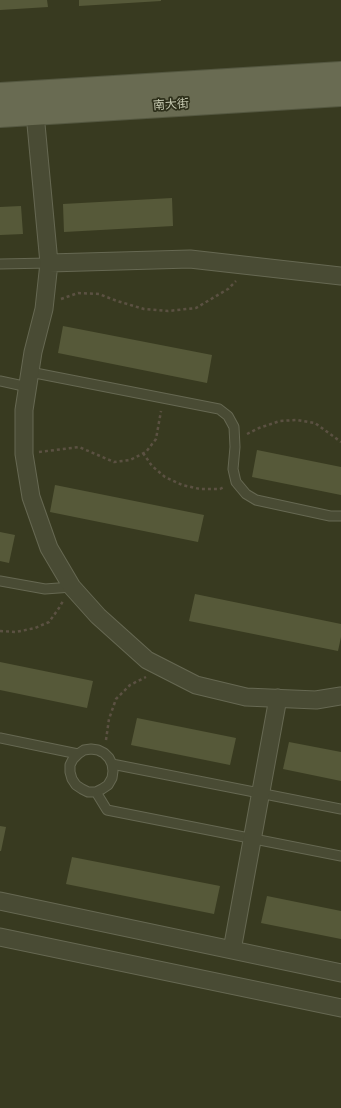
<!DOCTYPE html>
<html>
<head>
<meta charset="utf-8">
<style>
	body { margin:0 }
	canvas { display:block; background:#383a20 }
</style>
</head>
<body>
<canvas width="341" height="1108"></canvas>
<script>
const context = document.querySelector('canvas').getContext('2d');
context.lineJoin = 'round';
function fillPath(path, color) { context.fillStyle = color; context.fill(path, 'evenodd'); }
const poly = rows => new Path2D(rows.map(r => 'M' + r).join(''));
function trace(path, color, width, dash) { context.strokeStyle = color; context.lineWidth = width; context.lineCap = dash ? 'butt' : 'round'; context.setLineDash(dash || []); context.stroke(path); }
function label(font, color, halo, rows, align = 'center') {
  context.font = font + ' Helvetica,"Noto Sans SC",sans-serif'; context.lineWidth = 3.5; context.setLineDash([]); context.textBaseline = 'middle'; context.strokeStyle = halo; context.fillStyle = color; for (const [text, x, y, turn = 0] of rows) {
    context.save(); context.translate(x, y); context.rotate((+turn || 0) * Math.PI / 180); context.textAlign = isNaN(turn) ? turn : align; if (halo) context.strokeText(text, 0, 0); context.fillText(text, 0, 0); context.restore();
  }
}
fillPath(poly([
	[0,0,47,0,48,7,0,10],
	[79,0,161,0,161,1,79,6],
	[172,198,173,226,64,232,63,204],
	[21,206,23,234,0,235,0,207],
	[63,326,212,355,207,383,58,353],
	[257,450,341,467,341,495,252,477],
	[55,485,204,515,198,542,50,512],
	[0,532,15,535,9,563,0,561],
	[195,594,341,624,341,637,338,651,189,621],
	[0,662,93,681,87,708,0,690],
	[137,718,236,738,230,765,131,745],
	[289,742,341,752,341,781,283,769],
	[0,826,6,827,1,851,0,851],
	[72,857,220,886,214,914,66,884],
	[267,896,341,911,341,939,261,923]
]), '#565939');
const lane = poly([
	[0,264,49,263],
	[30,372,219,409,228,416,234,427,235,447,233,469,236,482,246,494,256,500,330,516,341,516],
	[0,381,28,387],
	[0,581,45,589,72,587],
	[0,738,78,754,84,750,91,749,98,750,104,753,109,758,112,764,113,771,112,778,108,785,102,789,96,792,88,792,82,789,76,785,72,779,70,772,70,765,73,759,78,754],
	[112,764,341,809],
	[96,792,107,810,341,856]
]);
const street = poly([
	[34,103,49,263,44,309,33,352,24,410,24,454,31,497,49,548,72,587,98,616,147,660,196,685,246,697,316,700,341,696],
	[49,263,190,259,341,276],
	[0,901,341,973],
	[0,937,341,1008],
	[232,950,278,698]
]);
const primary = poly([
	[0,94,341,73],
	[0,116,341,95]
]);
trace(lane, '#666852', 11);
trace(street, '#666852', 19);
trace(primary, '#545740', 24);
trace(poly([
	[61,299,78,293,99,294,117,301,144,309,168,311,196,308,228,289,236,281],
	[247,434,259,428,280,421,297,420,315,423,341,442],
	[39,452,79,447,114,462,130,460,146,452,156,439,161,411],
	[143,453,152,466,165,477,182,485,200,489,220,489,224,487],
	[0,631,16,632,35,628,49,622,59,608,63,601],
	[106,740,109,719,116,699,130,685,146,677]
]), '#5b5142', 2.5, [3, 3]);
trace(lane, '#494b34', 9);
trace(street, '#494b34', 17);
trace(primary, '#696b52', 22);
label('12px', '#c4c7af', '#2d2f1a', [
	["南大街",171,105,-4]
]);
</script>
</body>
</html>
